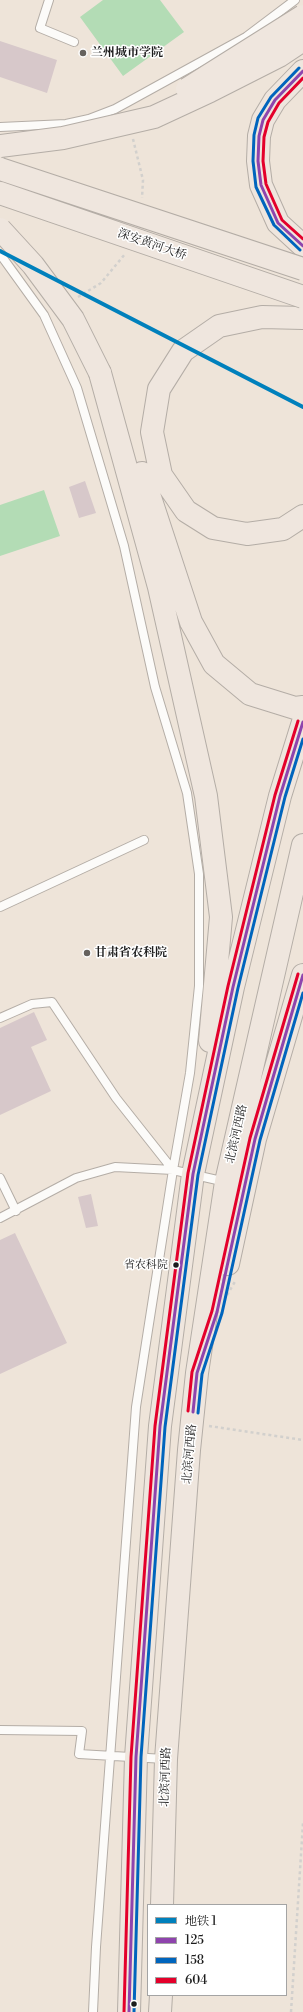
<!DOCTYPE html>
<html>
<head>
<meta charset="utf-8">
<style>
	body { margin:0 }
	#map { position:relative; width:303px; height:2012px; overflow:hidden; background:#eee4d9; font-family:"Libre Bodoni","Noto Serif SC",serif }
	canvas { display:block }
	.legend { position:absolute; left:147px; top:1904px; width:140px; height:92px; box-sizing:border-box; background:#fff; border:1px solid #a4a4a4; margin:0; padding:5px 7px; list-style:none; font-size:12px; color:#1c1c1c }
	.legend li { display:flex; align-items:center; gap:8px; height:20px }
	.legend b { width:20px; border:1px solid #a4a4a4 }
</style>
</head>
<body>
<div id="map">
<canvas width="303" height="2012"></canvas>
<ul class="legend">
<li><b style="height:5px;background:#0080bc"></b>地铁 1</li>
<li><b style="height:5px;background:#8e44ad"></b>125</li>
<li><b style="height:5px;background:#0065bd"></b>158</li>
<li><b style="height:5px;background:#e4002b"></b>604</li>
</ul>
</div>
<script>
const context = document.querySelector('canvas').getContext('2d');
context.lineJoin = 'round';
function fillPath(path, color) { context.fillStyle = color; context.fill(path, 'evenodd'); }
const poly = rows => new Path2D(rows.map(r => 'M' + r).join(''));
function trace(path, color, width, dash) { context.strokeStyle = color; context.lineWidth = width; context.lineCap = dash ? 'butt' : 'round'; context.setLineDash(dash || []); context.stroke(path); }
function label(font, color, halo, rows, align = 'center') {
  context.font = font + ' "Libre Bodoni","Noto Serif SC",serif'; context.lineWidth = 3; context.setLineDash([]); context.textBaseline = 'middle'; context.strokeStyle = halo; context.fillStyle = color; for (const [text, x, y, turn = 0] of rows) {
    context.save(); context.translate(x, y); context.rotate((+turn || 0) * Math.PI / 180); context.textAlign = isNaN(turn) ? turn : align; if (halo) context.strokeText(text, 0, 0); context.fillText(text, 0, 0); context.restore();
  }
}
fillPath(poly([
	[103,0,160,0,184,32,123,76,80,17],
	[44,490,60,536,0,556,0,505]
]), '#b3dcb5');
fillPath(poly([
	[0,41,57,60,47,93,0,77],
	[85,481,96,513,79,518,69,487],
	[34,1012,47,1040,31,1047,51,1091,0,1115,0,1028],
	[91,1194,98,1226,86,1228,78,1197],
	[15,1233,67,1343,0,1374,0,1240]
]), '#d7c8ca');
const service = poly([
	[49,0,40,28,74,42],
	[0,127,66,124,89,119,115,109,246,37,295,0],
	[0,254,44,315,77,388,124,546,155,687,187,793,199,874,199,986,190,1073,173,1170,136,1407,96,1947,93,2012],
	[0,907,144,840],
	[0,1018,32,1004,52,1002,116,1098,173,1170],
	[0,1178,16,1211],
	[0,1218,76,1178,115,1167,173,1170,226,1182],
	[0,1730,82,1731,79,1754,165,1759]
]);
const primary = poly([
	[303,71,275,100,263,120,259,136,258,161,261,185,278,223,303,246],
	[303,318,262,317,219,326,183,351,159,389,152,432,161,475,186,511,213,528,247,534,283,529,303,516],
	[100,373,159,587,206,796,221,917,210,1041],
	[142,473,191,622,214,664,250,694,295,708,303,707],
	[228,1264,255,1139,303,975],
	[162,1905,166,1759,189,1450,197,1373,226,1182,303,845],
	[129,2012,136,1757,160,1426,193,1174,233,987,280,796,303,722],
	[160,2012,161,1995]
]);
trace(service, '#b4ada6', 10);
trace(primary, '#b4ada6', 24);
trace(poly([
	[133,139,143,180,142,198],
	[78,297,101,283,125,254],
	[227,1295,236,1280],
	[209,1426,303,1440],
	[291,2012,303,1823]
]), '#d2d0cd', 2.5, [3, 3]);
trace(service, '#fcfbf9', 8);
trace(primary, '#efe6de', 22);
const primaryBridge = poly([
	[187,89,303,16],
	[0,146,63,138,154,117,210,91,279,56,303,40],
	[0,169,303,269],
	[0,193,303,297],
	[0,229,33,265,73,319,100,373]
]);
trace(primaryBridge, '#b4ada6', 24, []);
trace(primaryBridge, '#efe6de', 22);
trace(poly([
	[303,71,275,100,263,120,259,136,258,161,261,185,278,223,303,246],
	[193,1412,197,1373,217,1312,255,1139,303,975],
	[129,2012,136,1757,160,1426,193,1174,233,987,280,796,303,722]
]), '#8e44ad', 3);
trace(poly([
	[299,68,271,97,258,118,254,135,253,161,256,187,274,225,300,250],
	[198,1413,202,1374,222,1313,260,1140,303,993],
	[134,2012,141,1757,165,1427,198,1175,238,988,285,797,303,739]
]), '#0065bd', 3);
trace(poly([
	[303,78,279,103,268,122,264,137,263,161,266,184,282,220,303,239],
	[188,1411,192,1372,212,1311,250,1138,298,974],
	[124,2012,131,1757,155,1426,188,1173,228,986,275,795,298,721]
]), '#e4002b', 3);
trace(poly([
	[0,251,303,407]
]), '#0080bc', 4);
for (const [x, y, r, color] of [
	[83,53,4,"#66625e"],
	[87,953,4,"#66625e"],
	[176,1265,3.5,"#1c1c1c"],
	[134,2004,3.5,"#1c1c1c"]
]) { const dot = new Path2D(); dot.arc(x, y, r, 0, 2 * Math.PI); context.fillStyle = color; context.fill(dot); trace(dot, '#fff', 1.5); }
label('11px', '#1c1c1c', '#fff', [
	["省农科院",168,1265]
], 'right');
label('bold 12px', '#1c1c1c', '#fff', [
	["兰州城市学院",91,53],
	["甘肃省农科院",95,953]
], 'left');
label('12px', '#1c1c1c', '#fff', [
	["深安黄河大桥",152,245,19],
	["北滨河西路",237,1134,-77],
	["北滨河西路",190,1454,-85],
	["北滨河西路",166,1777,-88]
]);
</script>
</body>
</html>
